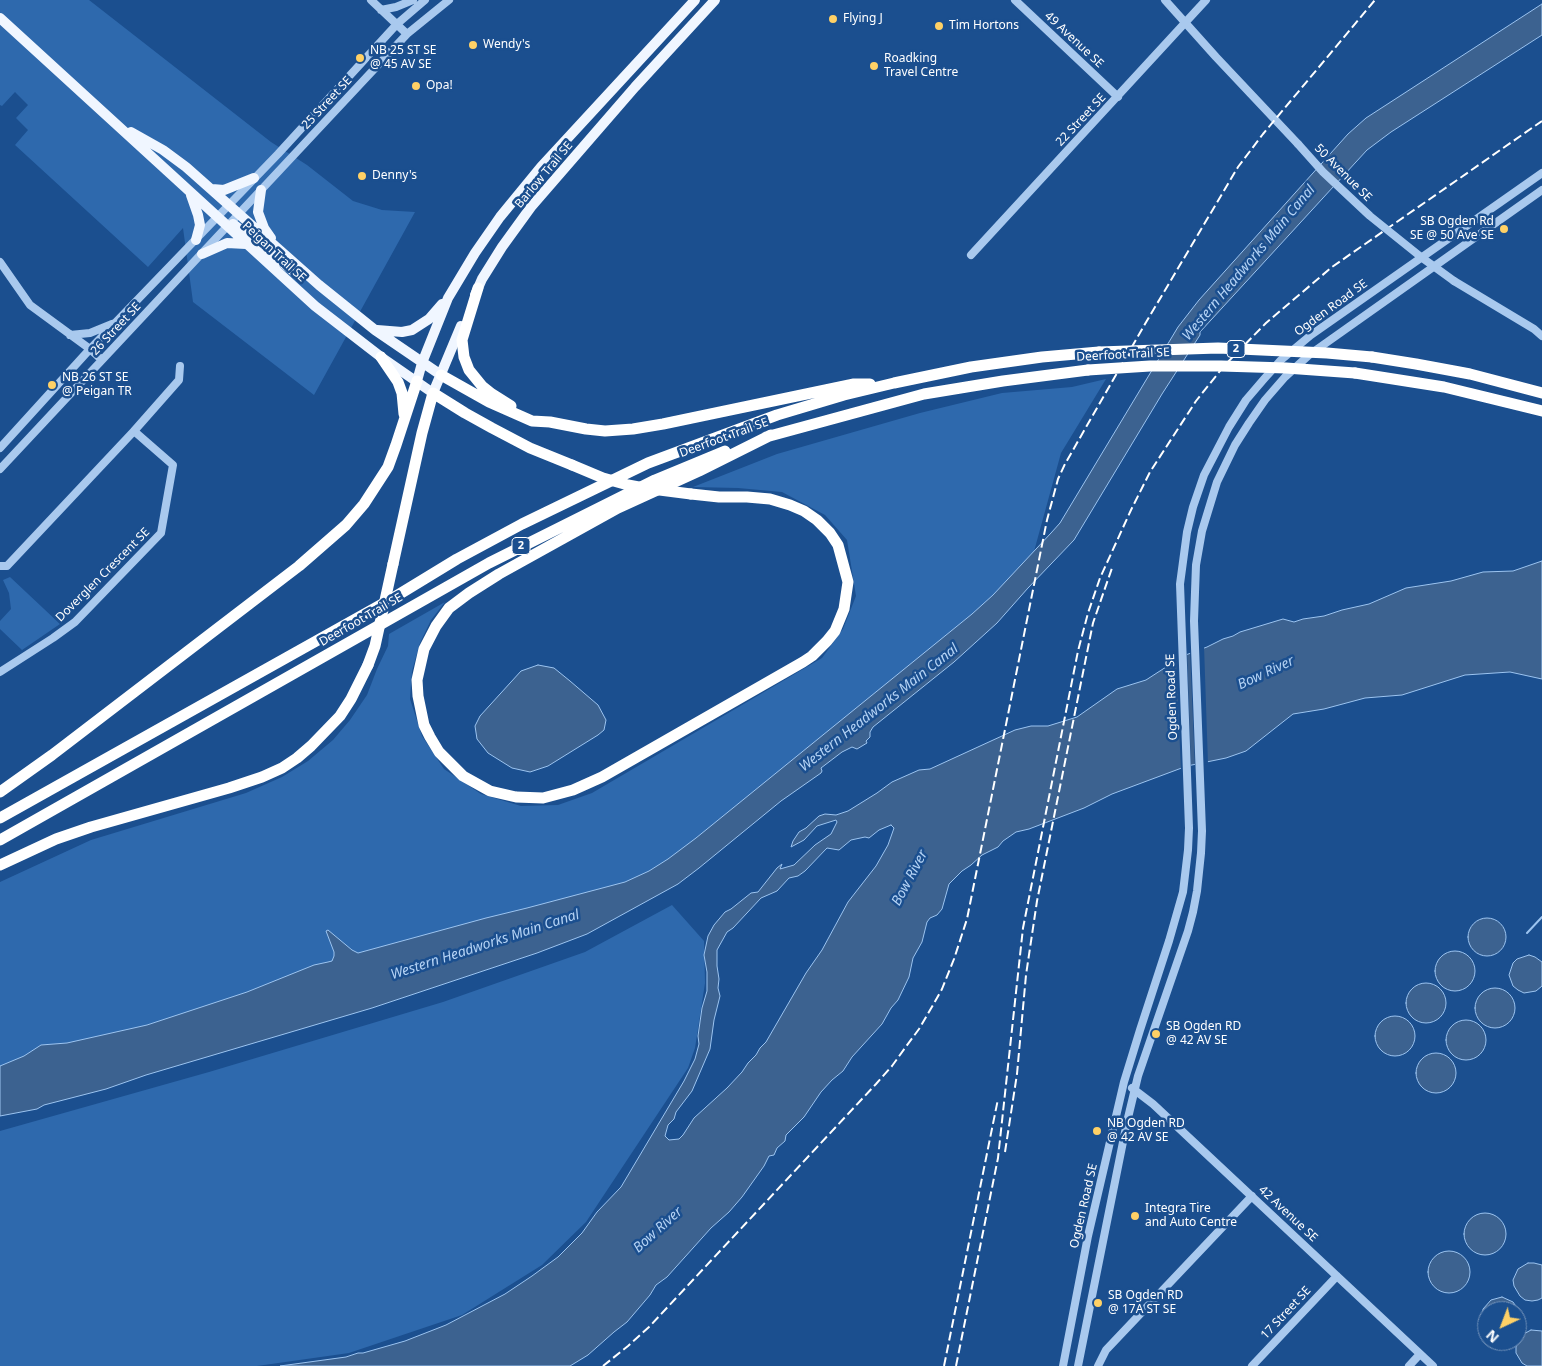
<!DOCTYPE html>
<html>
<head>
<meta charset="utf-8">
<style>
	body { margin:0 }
	#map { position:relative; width:1542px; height:1366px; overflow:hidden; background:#1b4f8f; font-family:"Noto Sans",sans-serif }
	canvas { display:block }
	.north { position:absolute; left:1477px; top:1301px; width:50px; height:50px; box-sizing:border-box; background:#1b4f8f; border:1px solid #7695bc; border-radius:50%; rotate:223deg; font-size:14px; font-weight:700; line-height:20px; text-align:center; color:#fff }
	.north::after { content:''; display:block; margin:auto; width:18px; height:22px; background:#ffd166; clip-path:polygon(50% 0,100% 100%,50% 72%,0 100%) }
</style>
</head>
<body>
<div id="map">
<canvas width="1542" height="1366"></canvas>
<div class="north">N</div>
</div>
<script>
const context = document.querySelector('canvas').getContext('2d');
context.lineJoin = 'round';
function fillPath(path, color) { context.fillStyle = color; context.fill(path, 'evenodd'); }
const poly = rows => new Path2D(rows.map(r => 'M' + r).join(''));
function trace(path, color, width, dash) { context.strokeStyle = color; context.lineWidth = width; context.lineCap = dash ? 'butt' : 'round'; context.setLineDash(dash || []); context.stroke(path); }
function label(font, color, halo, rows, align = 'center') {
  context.font = font + ' "Noto Sans",sans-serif'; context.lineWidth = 5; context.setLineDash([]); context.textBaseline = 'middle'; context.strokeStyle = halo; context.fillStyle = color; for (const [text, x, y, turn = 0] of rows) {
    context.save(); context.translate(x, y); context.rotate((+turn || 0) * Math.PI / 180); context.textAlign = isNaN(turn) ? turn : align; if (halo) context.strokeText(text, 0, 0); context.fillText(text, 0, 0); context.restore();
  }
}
fillPath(poly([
	[0,0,89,0,271,142,307,165,353,201,382,210,415,212,314,395,193,302,183,228,148,267,15,145,28,130,16,118,28,105,15,92,2,106,0,105],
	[1106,379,1061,453,1030,566,957,636,649,878,0,1068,0,882,91,840,246,793,282,777,308,761,333,740,350,720,367,695,377,669,388,646,389,634,445,602,431,620,420,643,412,671,410,699,422,736,444,769,481,794,521,806,558,805,592,793,822,658,843,629,856,596,847,540,825,515,782,492,738,488,693,487,777,454,920,413,1002,393,1072,387],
	[10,577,60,624,22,650,0,629,0,621,11,609,9,593,3,580],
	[672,905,704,941,705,983,695,1048,688,1068,586,1222,542,1265,462,1315,349,1353,257,1366,0,1366,0,1131,209,1072,443,1002,585,952]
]), '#2e69ad');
const water = poly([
	[1542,4,1542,35,1391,132,1367,150,1200,332,1200,335,1162,394,1074,540,1028,588,997,623,954,662,873,727,870,732,870,737,866,741,867,743,857,749,852,747,842,752,821,768,822,771,821,773,781,801,699,868,678,884,587,934,537,953,372,1008,146,1075,106,1089,44,1105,37,1109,0,1116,0,1066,24,1056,41,1045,67,1043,147,1025,247,992,314,965,328,962,332,961,334,956,334,952,326,931,328,930,352,950,358,953,486,918,527,908,625,882,649,871,668,859,696,838,972,614,993,595,1051,533,1060,523,1178,327,1199,300,1348,134,1366,118,1542,4],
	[1542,561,1542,679,1510,672,1465,675,1402,695,1365,698,1324,709,1293,714,1246,751,1226,758,1187,766,1112,794,1084,808,1029,829,1016,832,1003,841,998,847,982,855,971,865,962,871,949,884,942,909,937,915,930,918,927,922,922,942,913,958,909,977,898,1000,891,1008,882,1024,852,1057,843,1071,832,1080,821,1092,804,1117,786,1135,785,1141,777,1148,774,1155,769,1156,764,1166,742,1197,729,1212,711,1228,667,1277,656,1285,650,1295,627,1322,614,1332,588,1355,570,1366,280,1366,346,1357,358,1353,363,1353,405,1341,446,1325,505,1294,532,1276,558,1257,582,1233,597,1212,621,1187,684,1081,695,1059,699,1044,698,1036,702,1008,707,991,707,972,704,955,708,936,714,925,725,912,731,909,751,893,758,892,777,868,782,864,780,869,794,865,815,845,831,834,837,822,836,820,817,826,804,840,791,847,793,841,799,832,806,828,819,816,825,814,836,815,848,811,877,793,892,782,919,770,930,769,1015,730,1031,726,1048,726,1077,717,1117,689,1146,680,1183,656,1207,647,1223,639,1233,636,1240,632,1283,619,1294,622,1303,619,1324,616,1342,610,1369,604,1406,588,1451,581,1483,572,1513,571,1542,561],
	[891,825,894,828,888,845,876,866,848,902,822,950,806,973,766,1042,760,1048,756,1055,748,1063,742,1072,727,1088,694,1118,683,1135,679,1139,669,1140,665,1136,668,1125,674,1119,676,1112,692,1091,710,1049,714,1020,720,996,718,988,719,979,717,966,717,950,727,932,733,928,761,898,777,891,789,878,798,876,805,871,827,848,839,850,851,840,865,837,869,838,879,830,891,825],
	[538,665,554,668,570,681,598,705,606,720,604,730,598,735,548,766,530,772,512,768,488,753,477,739,475,726,480,716,521,671,538,665],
	'1468 937a19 19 0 1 1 38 0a19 19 0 1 1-38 0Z',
	'1435 971a20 20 0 1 1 40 0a20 20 0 1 1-40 0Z',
	[1529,955,1535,957,1542,962,1542,986,1536,991,1524,993,1518,990,1513,986,1509,975,1513,963,1517,959,1529,955],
	'1406 1003a20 20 0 1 1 40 0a20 20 0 1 1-40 0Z',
	'1475 1008a20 20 0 1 1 40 0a20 20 0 1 1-40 0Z',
	'1375 1036a20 20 0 1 1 40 0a20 20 0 1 1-40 0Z',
	'1446 1040a20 20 0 1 1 40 0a20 20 0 1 1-40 0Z',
	'1416 1073a20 20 0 1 1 40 0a20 20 0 1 1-40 0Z',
	'1464 1234a21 21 0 1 1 42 0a21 21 0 1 1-42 0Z',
	'1428 1272a21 21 0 1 1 42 0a21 21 0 1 1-42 0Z',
	[1528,1263,1534,1263,1542,1265,1542,1298,1538,1300,1532,1301,1525,1300,1520,1296,1514,1286,1513,1280,1518,1269,1528,1263],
	[1502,1297,1513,1302,1517,1308,1519,1314,1517,1326,1517,1311,1487,1311,1487,1330,1482,1321,1483,1309,1491,1300,1502,1297],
	[1531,1330,1542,1331,1542,1366,1527,1366,1522,1363,1516,1353,1516,1347,1520,1336,1531,1330]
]);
fillPath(water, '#3c6290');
trace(water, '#9cc4f0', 1);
fillPath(poly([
	[1204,646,1208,764,1195,767,1190,651],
	[1187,652,1191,767,1181,771,1176,658]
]), '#1b4f8f');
trace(poly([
	[1527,933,1542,917]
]), '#9cc4f0', 2);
trace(poly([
	[371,0,407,34],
	[1015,0,1118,97],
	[1165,0,1216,57,1298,144],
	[381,10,396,7,413,0],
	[971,255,1206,0],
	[0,262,30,305,90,349,102,360],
	[1454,281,1534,329,1542,336],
	[70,335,90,333,112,324],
	[0,448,90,349,278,154,397,24,425,0],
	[0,469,407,34,449,0],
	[0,566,7,566,134,431,179,380,180,366],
	[0,672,53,638,75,622,161,533,173,465,134,431],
	[1132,1088,1153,1104,1433,1366],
	[1063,1366,1088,1236,1124,1082,1140,1030,1169,941,1183,892,1188,850,1189,828,1180,584,1187,532,1193,507,1204,475,1229,427,1246,400,1264,379,1281,360,1311,335,1542,173],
	[1078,1366,1127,1122,1138,1076,1188,931,1193,912,1197,891,1201,853,1202,831,1194,621,1195,592,1196,565,1202,531,1217,482,1235,445,1249,423,1265,400,1285,377,1309,355,1542,190],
	[1098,1366,1106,1350,1252,1196],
	[1252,1366,1337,1276],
	[1409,1366,1420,1354]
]), '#a9c9ee', 8);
trace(poly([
	[0,18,315,306,381,357,433,393,461,326],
	[131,132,163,150,186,167,319,285,375,330,441,375],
	[212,189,224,190,254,178],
	[261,190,258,212,264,228,271,238],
	[191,195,198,215,200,225,196,240],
	[233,224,296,273],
	[202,254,227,243,246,244],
	[475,295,482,279,502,247,531,207,635,87,715,0],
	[377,330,402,332,412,330,429,319,442,304],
	[417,381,422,363,448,298,475,253,500,217,541,167,695,0]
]), '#f0f6ff', 10);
trace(poly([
	[478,288,462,340,464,357,469,370,482,386,492,394,511,406],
	[381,357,398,382,402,393,404,414],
	[1372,357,1416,364,1470,374,1542,393],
	[1355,373,1444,387,1542,411],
	[441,375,489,402,532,421,550,422,586,429,605,431,633,429,663,424,854,384,870,384],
	[766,437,924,394,1003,381,1088,370],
	[691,494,719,497,747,497,770,499,790,505,804,511,817,520,830,533,838,545,848,582,844,609,835,631,827,641,812,656,803,662,602,777,573,790,543,798,516,797,490,791,463,776,439,752,430,737,424,725,418,696,417,680,424,649,436,626,449,608,469,593,499,574,618,508,699,471,771,435],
	[393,564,422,433,433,393,465,413,492,428,530,448,572,465],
	[0,792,52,755,299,566,346,525,364,504,388,467,396,445,417,381],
	[0,818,393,598,457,559,522,524,648,463,777,415,844,395,894,383,971,367,1042,357,1099,352],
	[0,840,489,563,655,480,725,451],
	[0,865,56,839,91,827,229,788,262,777,282,768,297,758,311,746,340,716,351,699,368,665]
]), '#fff', 11);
trace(poly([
	[1005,1152,1017,1074,1026,975,1037,901,1093,623,1112,568],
	[603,1366,628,1346,649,1327,876,1084,892,1066,905,1048,919,1029,933,1005,942,989,954,959,967,919,1047,520,1058,479,1065,464,1145,324,1238,167,1263,134,1375,0],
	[944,1366,998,1099],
	[956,1366,998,1158,1023,928,1078,651,1088,613,1100,578,1131,510,1150,472,1196,401,1224,366,1266,323,1332,267,1542,121]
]), '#fff', 2, [9, 4]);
trace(poly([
	[1298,144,1323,172,1370,216,1421,257,1454,281]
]), '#a9c9ee', 8);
trace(poly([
	[1099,352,1218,348,1327,353,1372,357],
	[1088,370,1150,366,1221,366,1286,368,1355,373],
	[572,465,603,478,628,485,644,488,691,494],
	[368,665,375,646,393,564]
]), '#fff', 11);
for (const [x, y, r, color] of [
	[833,19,5,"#ffd166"],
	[939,26,5,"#ffd166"],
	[473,45,5,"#ffd166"],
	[360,58,5,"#ffd166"],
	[874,66,5,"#ffd166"],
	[416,86,5,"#ffd166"],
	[362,176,5,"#ffd166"],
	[1504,229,5,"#ffd166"],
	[52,385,5,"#ffd166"],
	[1156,1034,5,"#ffd166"],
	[1097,1131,5,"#ffd166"],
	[1135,1216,5,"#ffd166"],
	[1098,1303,5,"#ffd166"]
]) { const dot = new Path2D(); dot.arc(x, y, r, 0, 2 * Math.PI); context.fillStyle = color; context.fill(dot); trace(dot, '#1b4f8f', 2); }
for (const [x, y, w] of [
	[1236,349,18],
	[521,546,18]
]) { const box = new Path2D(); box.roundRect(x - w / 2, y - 8.5, w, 17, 4); context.fillStyle = '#1b4f8f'; context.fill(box); trace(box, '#fff', 1); }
label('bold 11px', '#fff', null, [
	["2",1236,349],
	["2",521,546]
]);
label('12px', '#fff', '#1b4f8f', [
	["Flying J",843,19],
	["Tim Hortons",949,26],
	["Wendy's",483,45],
	["NB 25 ST SE",370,51],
	["@ 45 AV SE",370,65],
	["Roadking",884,59],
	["Travel Centre",884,73],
	["Opa!",426,86],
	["Denny's",372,176],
	["SB Ogden Rd",1494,222,"right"],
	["SE @ 50 Ave SE",1494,236,"right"],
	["NB 26 ST SE",62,378],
	["@ Peigan TR",62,392],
	["SB Ogden RD",1166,1027],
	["@ 42 AV SE",1166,1041],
	["NB Ogden RD",1107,1124],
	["@ 42 AV SE",1107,1138],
	["Integra Tire",1145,1209],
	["and Auto Centre",1145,1223],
	["SB Ogden RD",1108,1296],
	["@ 17A ST SE",1108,1310]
], 'left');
label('12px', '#fff', '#1b4f8f', [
	["49 Avenue SE",1074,40,43],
	["25 Street SE",327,103,-47],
	["22 Street SE",1081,120,-47],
	["50 Avenue SE",1343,173,45],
	["Barlow Trail SE",544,175,-50],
	["Peigan Trail SE",274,252,43],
	["Ogden Road SE",1331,308,-36],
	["26 Street SE",116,329,-47],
	["Deerfoot Trail SE",1123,355,-3],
	["Deerfoot Trail SE",724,438,-20],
	["Doverglen Crescent SE",103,575,-45],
	["Deerfoot Trail SE",361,620,-30],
	["Ogden Road SE",1172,697,-92],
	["Ogden Road SE",1084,1206,-77],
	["42 Avenue SE",1288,1214,43],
	["17 Street SE",1286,1313,-47]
]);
label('italic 14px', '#b5d3f5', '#1b4f8f', [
	["Western Headworks Main Canal",1249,263,-50],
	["Bow River",1266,673,-25],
	["Western Headworks Main Canal",879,708,-38],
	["Bow River",910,878,-62],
	["Western Headworks Main Canal",485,945,-18],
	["Bow River",658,1230,-42]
]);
</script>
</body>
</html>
